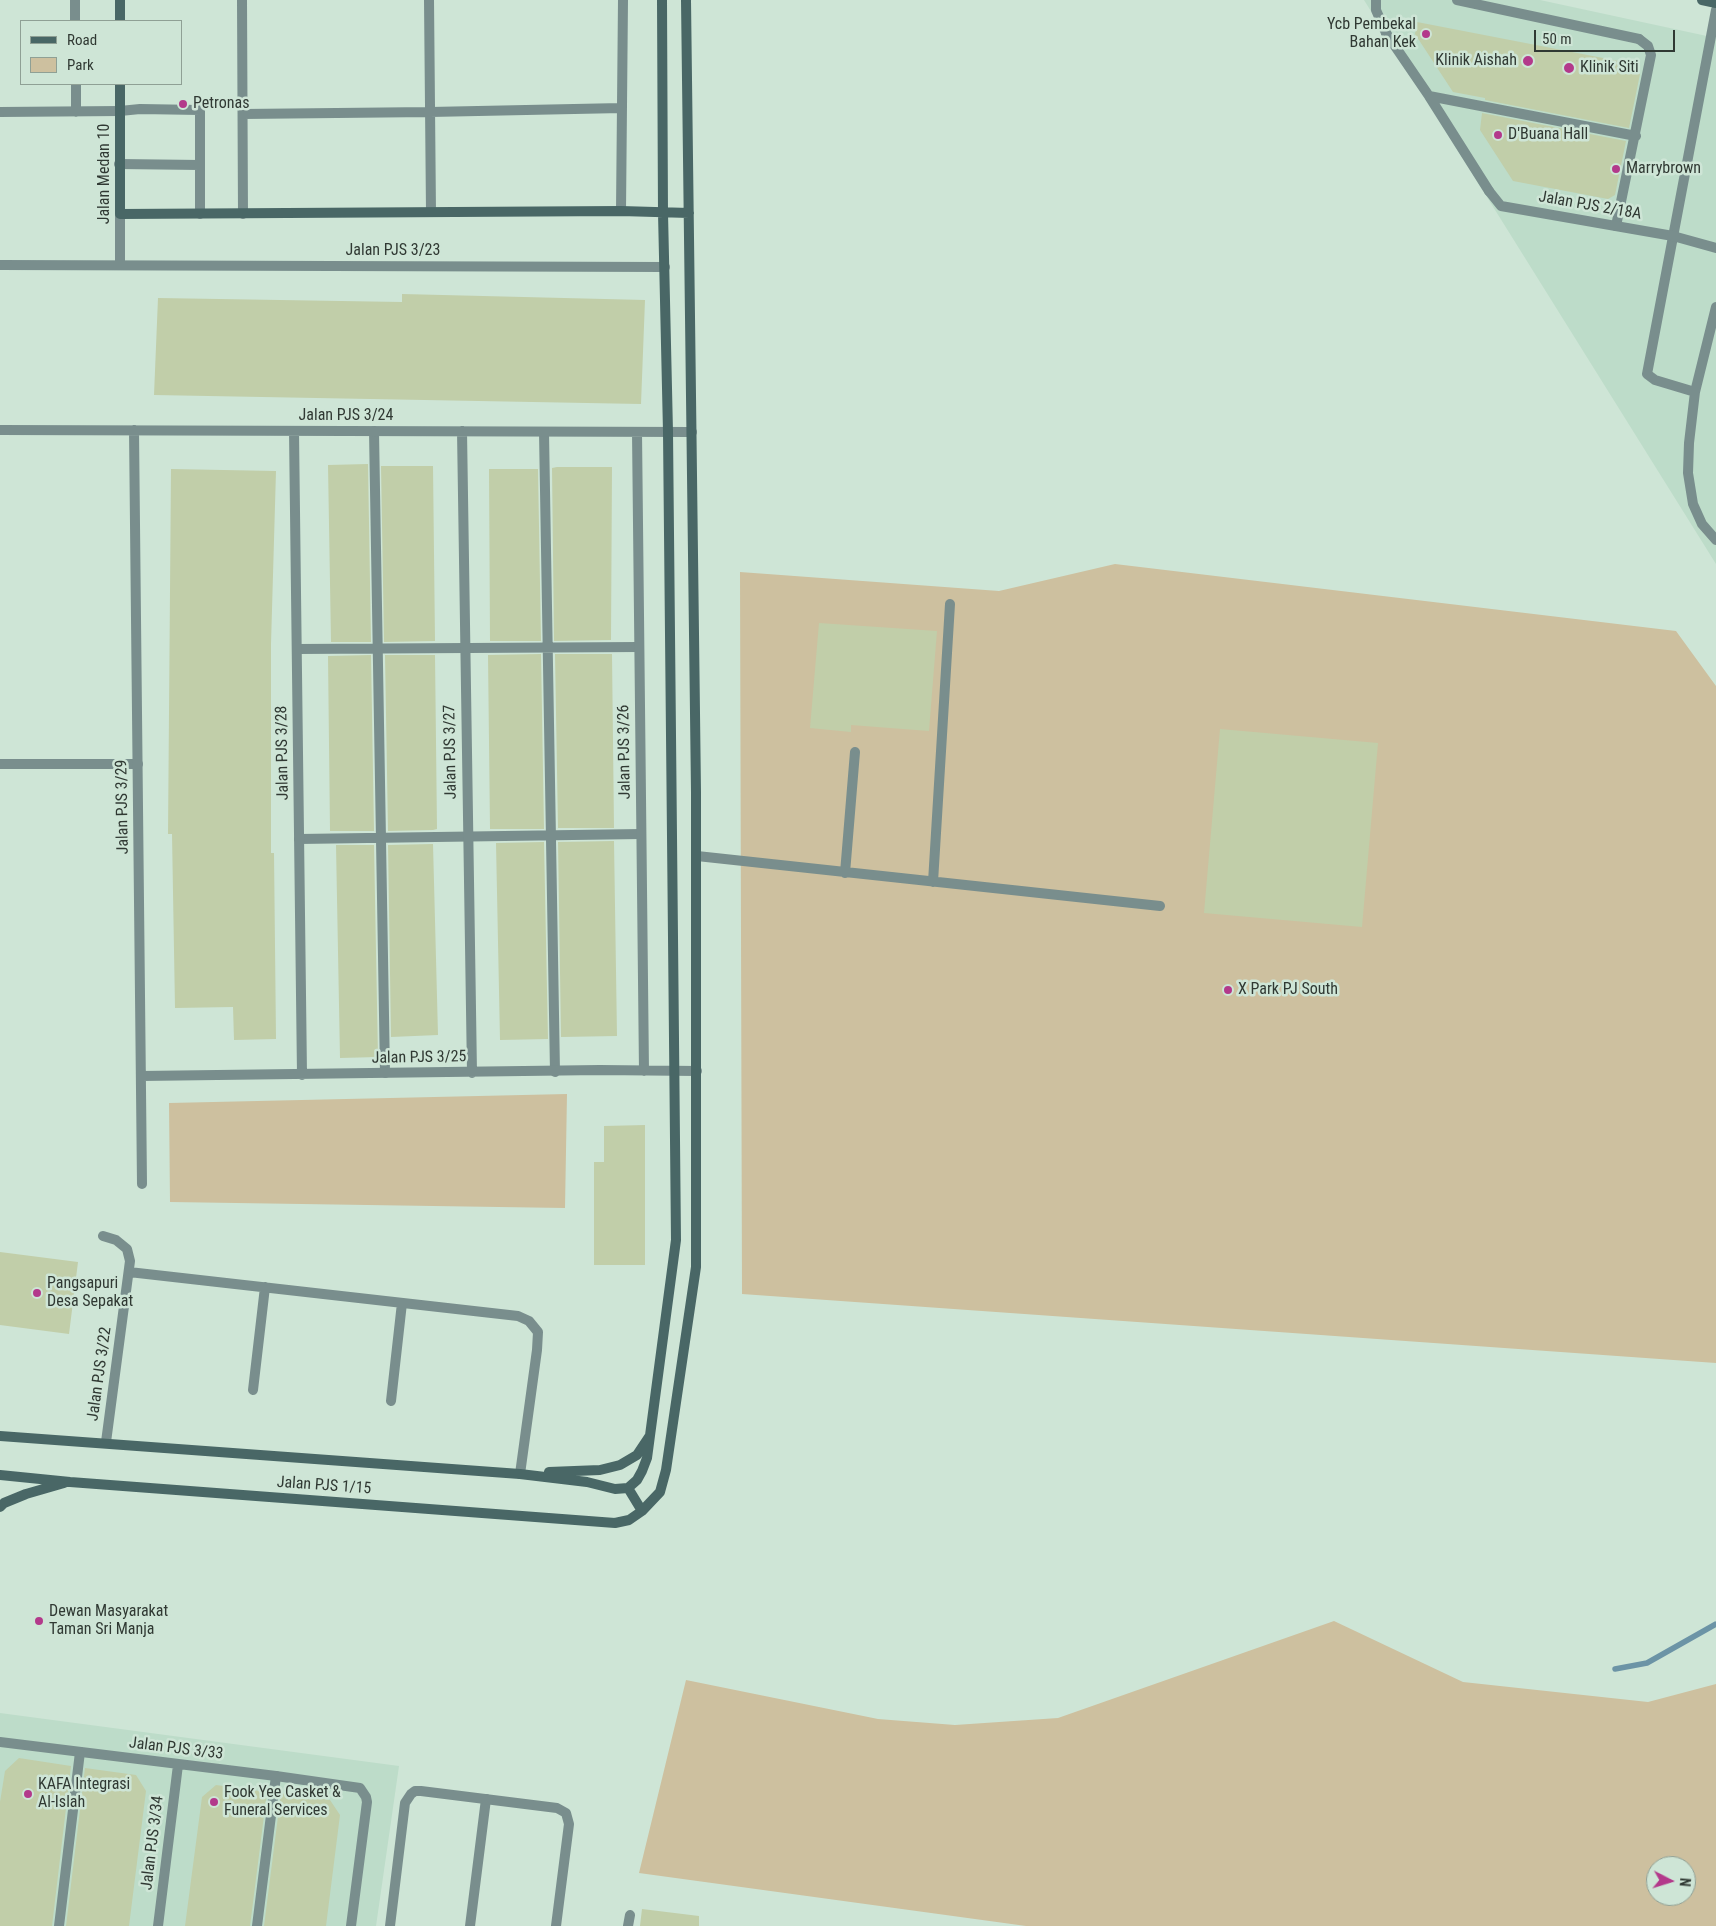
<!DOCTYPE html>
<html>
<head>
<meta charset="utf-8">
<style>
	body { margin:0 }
	#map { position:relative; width:1716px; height:1926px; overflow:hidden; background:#cee5d6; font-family:"Roboto Condensed",sans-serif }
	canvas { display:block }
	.legend { position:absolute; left:20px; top:20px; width:162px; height:65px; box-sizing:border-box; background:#cee5d6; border:1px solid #8fa095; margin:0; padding:6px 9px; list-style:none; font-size:15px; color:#303933 }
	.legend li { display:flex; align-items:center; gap:10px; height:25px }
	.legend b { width:25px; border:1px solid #8fa095 }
	.north { position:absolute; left:1646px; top:1856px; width:50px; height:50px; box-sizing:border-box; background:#cee5d6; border:1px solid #8fa095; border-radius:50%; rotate:95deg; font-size:14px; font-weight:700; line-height:20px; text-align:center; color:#303933 }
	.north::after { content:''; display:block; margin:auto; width:18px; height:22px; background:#b3398b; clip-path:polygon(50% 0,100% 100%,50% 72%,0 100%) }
	.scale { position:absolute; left:1534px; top:30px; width:141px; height:22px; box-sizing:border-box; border:2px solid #303933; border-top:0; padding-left:6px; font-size:15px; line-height:18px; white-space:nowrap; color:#303933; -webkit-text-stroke:4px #cee5d6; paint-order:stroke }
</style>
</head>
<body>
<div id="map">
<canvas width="1716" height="1926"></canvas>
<ul class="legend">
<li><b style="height:6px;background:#496766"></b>Road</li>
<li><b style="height:14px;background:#cdc09f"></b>Park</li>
</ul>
<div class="north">N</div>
<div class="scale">50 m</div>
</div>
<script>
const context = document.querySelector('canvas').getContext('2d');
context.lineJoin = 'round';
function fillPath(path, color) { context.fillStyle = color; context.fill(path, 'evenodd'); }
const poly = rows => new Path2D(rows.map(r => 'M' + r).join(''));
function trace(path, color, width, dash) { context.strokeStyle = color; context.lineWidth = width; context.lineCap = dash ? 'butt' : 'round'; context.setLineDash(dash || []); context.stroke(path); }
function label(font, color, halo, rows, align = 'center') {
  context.font = font + ' "Roboto Condensed",sans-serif'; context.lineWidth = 5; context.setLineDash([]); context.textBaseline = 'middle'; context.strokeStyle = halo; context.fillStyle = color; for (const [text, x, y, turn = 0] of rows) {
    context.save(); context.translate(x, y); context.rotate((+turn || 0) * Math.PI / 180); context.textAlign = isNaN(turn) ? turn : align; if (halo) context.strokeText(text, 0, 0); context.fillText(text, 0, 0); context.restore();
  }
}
fillPath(poly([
	[1364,0,1540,0,1716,38,1716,564],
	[0,1713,399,1766,376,1926,0,1926]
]), '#bddcc9');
fillPath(poly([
	[1115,564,1676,631,1716,686,1716,1363,742,1294,740,572,999,591],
	[567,1094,565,1208,170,1202,169,1103],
	[1334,1621,1463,1682,1648,1702,1716,1684,1716,1926,1026,1926,639,1873,686,1680,878,1719,955,1725,1058,1718],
	[1656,1866,1686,1866,1686,1896,1656,1896]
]), '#cdc09f');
trace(poly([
	[1615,1669,1647,1663,1716,1624]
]), '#6c94a6', 5.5);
fillPath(poly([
	[1417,22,1634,64,1640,74,1629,128,1485,100,1485,98,1453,92,1415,34],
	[1482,113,1626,141,1615,195,1608,199,1513,181,1480,130],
	[402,294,645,300,641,404,154,395,158,298,402,302],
	[368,464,371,642,331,642,328,465],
	[381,466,433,466,435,641,384,642],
	[557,467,612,467,611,640,554,641,552,468],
	[171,469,276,471,271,644,271,853,274,853,276,1039,234,1040,233,1007,175,1008,172,834,168,834],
	[489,469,538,469,541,641,490,641],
	[819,623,937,631,929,731,851,725,851,732,810,728],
	[541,654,544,829,490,829,488,655],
	[555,654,612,654,614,828,558,828],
	[371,655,374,831,330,831,328,656],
	[385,655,435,655,437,829,433,830,388,831],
	[1220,729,1378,743,1362,927,1204,913],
	[614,841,617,1036,561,1037,558,842],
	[544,842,548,1039,500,1040,496,843],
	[433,844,438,1035,391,1037,388,845],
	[336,845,374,845,378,1057,340,1058],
	[645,1125,645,1265,594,1265,594,1162,604,1162,604,1126],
	[0,1252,78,1262,69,1334,0,1325],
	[19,1758,71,1766,52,1926,0,1926,0,1802,5,1771],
	[85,1768,136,1775,146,1791,129,1926,66,1926],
	[216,1785,267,1792,250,1926,185,1926,202,1797],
	[281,1793,330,1800,340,1815,326,1926,264,1926],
	[642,1909,699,1916,699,1926,640,1926]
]), '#c1cea9');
trace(poly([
	[242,0,243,214],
	[429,0,431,212],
	[1386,33,1429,96,1489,191],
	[1429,96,1636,136],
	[120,111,140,109,200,110,200,214],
	[243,114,430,112,622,108],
	[119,164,200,165],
	[621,211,623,0],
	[1616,226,1651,55,1648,46,1639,39],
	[1716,307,1695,392,1689,443,1688,473,1693,504,1702,524,1716,540],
	[1695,392,1655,380,1647,374,1716,10],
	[374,431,385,1073],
	[544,432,555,1072],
	[297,649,639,647],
	[0,764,138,764],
	[299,839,641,834],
	[697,856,1160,906],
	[845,873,855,752],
	[933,882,950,604],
	[59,1926,80,1752],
	[257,1926,276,1776],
	[470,1926,486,1799],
	[628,1926,630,1915]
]), '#798e8d', 10);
trace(poly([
	[75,0,75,21],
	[1376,0,1376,10,1386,33],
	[1457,0,1639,39],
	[76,84,76,112],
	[0,112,120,111],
	[1489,191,1501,206,1673,236,1716,248],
	[120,214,120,264],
	[0,265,665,267],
	[0,430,692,432],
	[134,430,142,1184],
	[294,431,302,1075],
	[462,431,472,1073],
	[637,432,644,1071],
	[141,1076,600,1070,697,1071],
	[103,1236,116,1240,127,1249,130,1261,106,1442],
	[129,1272,518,1316,529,1321,538,1332,537,1350,520,1474],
	[253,1390,265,1287],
	[391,1401,402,1303],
	[0,1742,276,1776,360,1788,366,1797,367,1802,351,1926],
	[158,1926,178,1765],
	[390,1926,405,1803,411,1794,415,1791,421,1791,557,1808,566,1813,569,1824,556,1926]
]), '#798e8d', 10);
trace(poly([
	[1702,0,1716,3],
	[120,21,120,0],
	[120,84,120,214,621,211,689,213],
	[0,1436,520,1474,587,1482,615,1489,628,1488,637,1480,642,1471,647,1458,676,1240,668,432,663,213,662,0],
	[549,1472,600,1470,620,1465,637,1455,649,1437],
	[0,1475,70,1482,615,1523,629,1520,642,1511,660,1492,666,1470,696,1267,696,792,686,0],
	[628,1488,642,1511],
	[0,1507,4,1503,26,1494,64,1483]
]), '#496766', 10);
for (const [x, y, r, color] of [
	[1426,34,5,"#b3398b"],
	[1528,61,6,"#b3398b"],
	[1569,68,6,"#b3398b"],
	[183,104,5,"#b3398b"],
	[1498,135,5,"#b3398b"],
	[1616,169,5,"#b3398b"],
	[1228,990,5,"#b3398b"],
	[37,1293,5,"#b3398b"],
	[39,1621,5,"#b3398b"],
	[28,1794,5,"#b3398b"],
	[214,1802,5,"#b3398b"]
]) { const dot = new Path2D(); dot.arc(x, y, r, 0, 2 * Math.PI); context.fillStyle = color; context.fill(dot); trace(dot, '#cee5d6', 2); }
label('16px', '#303933', '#cee5d6', [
	["Ycb Pembekal",1416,25,"right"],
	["Bahan Kek",1416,43,"right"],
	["Klinik Aishah",1517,61,"right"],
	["Klinik Siti",1580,68],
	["Petronas",193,104],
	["D'Buana Hall",1508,135],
	["Marrybrown",1626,169],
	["X Park PJ South",1238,990],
	["Pangsapuri",47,1284],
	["Desa Sepakat",47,1302],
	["Dewan Masyarakat",49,1612],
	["Taman Sri Manja",49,1630],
	["KAFA Integrasi",38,1785],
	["Al-Islah",38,1803],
	["Fook Yee Casket &",224,1793],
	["Funeral Services",224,1811]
], 'left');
label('16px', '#303933', '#cee5d6', [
	["Jalan Medan 10",105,174,-90],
	["Jalan PJS 2/18A",1590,206,10],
	["Jalan PJS 3/23",393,251],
	["Jalan PJS 3/24",346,416],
	["Jalan PJS 3/27",451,752,-91],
	["Jalan PJS 3/26",625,752,-91],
	["Jalan PJS 3/28",283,753,-91],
	["Jalan PJS 3/29",123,807,-91],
	["Jalan PJS 3/25",419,1058,-1],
	["Jalan PJS 3/22",100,1374,-82],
	["Jalan PJS 1/15",324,1486,4],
	["Jalan PJS 3/33",176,1749,7],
	["Jalan PJS 3/34",153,1843,-83]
]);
</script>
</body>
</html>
